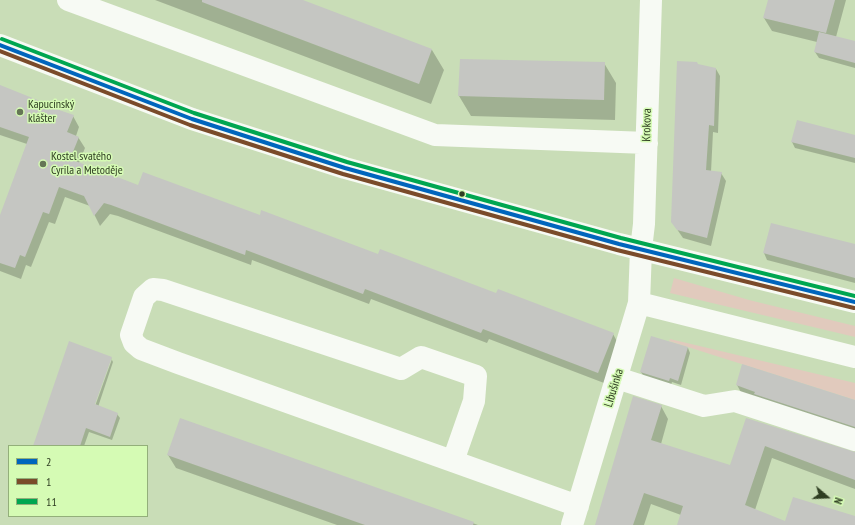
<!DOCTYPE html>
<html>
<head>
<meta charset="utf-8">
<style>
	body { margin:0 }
	#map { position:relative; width:855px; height:525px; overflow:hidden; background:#c9ddb7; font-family:"PT Sans Narrow",sans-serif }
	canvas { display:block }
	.legend { position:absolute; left:8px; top:445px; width:140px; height:72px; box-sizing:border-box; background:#d5fbb4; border:1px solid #93af7a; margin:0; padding:5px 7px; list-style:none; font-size:12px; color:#2f3e22 }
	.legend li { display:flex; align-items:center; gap:8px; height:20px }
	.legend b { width:20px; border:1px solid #93af7a }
	.north { position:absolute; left:807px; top:477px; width:40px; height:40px; -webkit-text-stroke:3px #d5fbb4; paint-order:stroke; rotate:109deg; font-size:11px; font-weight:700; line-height:16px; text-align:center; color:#2f3e22 }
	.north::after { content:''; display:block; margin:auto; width:14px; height:18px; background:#2f3e22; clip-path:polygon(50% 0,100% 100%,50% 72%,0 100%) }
</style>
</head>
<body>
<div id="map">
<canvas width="855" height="525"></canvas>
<ul class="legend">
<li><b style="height:5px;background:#0065bd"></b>2</li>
<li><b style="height:5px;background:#7a4b2a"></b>1</li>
<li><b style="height:5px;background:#00a651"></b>11</li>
</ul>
<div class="north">N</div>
</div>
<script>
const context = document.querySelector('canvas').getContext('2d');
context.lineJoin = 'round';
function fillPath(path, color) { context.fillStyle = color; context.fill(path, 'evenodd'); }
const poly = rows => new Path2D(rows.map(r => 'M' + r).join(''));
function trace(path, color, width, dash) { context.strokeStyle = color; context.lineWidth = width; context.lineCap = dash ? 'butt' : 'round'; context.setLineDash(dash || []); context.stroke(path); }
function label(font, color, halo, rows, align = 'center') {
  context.font = font + ' "PT Sans Narrow",sans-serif'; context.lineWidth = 3; context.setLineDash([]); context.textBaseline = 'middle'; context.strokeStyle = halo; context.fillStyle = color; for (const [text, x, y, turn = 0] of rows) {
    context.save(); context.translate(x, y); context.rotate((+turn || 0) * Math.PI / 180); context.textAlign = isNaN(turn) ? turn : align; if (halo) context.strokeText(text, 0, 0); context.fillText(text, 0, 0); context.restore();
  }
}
fillPath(poly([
	[674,278,749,300,855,326,855,337,670,293],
	[670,339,855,383,855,400,669,341]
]), '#e1cabd');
fillPath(poly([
	[155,0,299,0,432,50,444,70,431,104],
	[769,0,846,0,836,37,855,42,855,68,819,58,815,52,817,42,772,31,764,18],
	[604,63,616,83,615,120,471,116,459,96],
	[698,65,716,69,720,76,718,133,713,132,711,172,721,173,726,181,711,246,683,238,672,222],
	[0,87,73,116,79,127,76,136,78,137,85,148,79,163,139,186,260,216,613,334,619,345,604,383,489,339,487,343,371,299,369,304,252,260,251,265,118,216,110,214,100,226,90,206,65,197,55,224,49,222,31,267,26,265,21,279,0,271,0,218,27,144,0,135],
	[855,136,855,163,795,148,792,142],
	[855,245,855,283,767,260,764,253],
	[652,337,688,348,690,353,681,385,672,382,671,385,644,377,641,372],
	[111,358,113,362,98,407,117,414,120,418,112,440,89,432,84,446,34,446],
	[110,359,112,359,94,409,92,409],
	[737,385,855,401,855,436,744,398],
	[661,406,668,419,661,444,731,466,747,419,855,453,855,489,772,458,755,510,786,523,855,517,855,525,678,525,681,515,651,504,644,525,596,525],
	[181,419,478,525,337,525,176,468,168,455]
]), '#0003');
fillPath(poly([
	[202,0,303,0,432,49,419,84,202,2],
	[768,0,835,0,826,33,763,18],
	[819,32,855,41,855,63,814,52],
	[460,59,605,62,604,100,458,96],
	[677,61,697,62,698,64,716,68,714,126,709,125,706,170,722,172,707,238,677,230,671,222],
	[0,85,45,103,44,105,74,115,67,132,79,137,70,159,138,185,143,172,260,215,261,210,378,254,380,249,496,293,498,289,614,333,598,373,483,329,481,333,365,289,363,294,246,250,245,255,111,205,104,203,94,216,84,196,59,187,49,214,43,212,25,257,20,255,15,268,0,263,0,215,29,137,0,127],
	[797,120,855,135,855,158,791,142],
	[771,223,855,244,855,278,763,253],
	[651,336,688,347,678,381,670,378,669,381,640,372],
	[69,341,112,357,95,404,118,413,110,437,86,428,80,446,33,446],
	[742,364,855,400,855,427,754,394,755,392,736,385],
	[633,396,662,405,651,440,730,465,746,418,855,452,855,480,765,446,745,505,785,521,793,497,855,516,855,525,677,525,683,506,644,493,633,525,595,525],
	[180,418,474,522,473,525,365,525,167,455]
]), '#c5c6c2');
trace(poly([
	[68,0,435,135,647,143],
	[639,303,855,357],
	[617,378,704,406,735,401,855,440],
	[453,461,474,401,476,376,421,357,401,369,163,290,153,289,144,297,131,335,134,343,141,349,178,363,578,506],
	[572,525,639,303,641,249,644,224,651,0]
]), '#f7faf4', 22);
trace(poly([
	[0,45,192,119,345,168,619,244,855,302]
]), '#f7faf4', 22);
trace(poly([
	[0,45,192,119,345,168,619,244,855,302]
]), '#0065bd', 4);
trace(poly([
	[0,51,190,125,343,174,617,250,854,308]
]), '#7a4b2a', 4);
trace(poly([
	[2,39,194,113,347,162,621,238,855,296]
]), '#00a651', 4);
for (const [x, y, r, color] of [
	[20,112,4,"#657656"],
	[43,164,4,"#657656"],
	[462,194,3.5,"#2f3e22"]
]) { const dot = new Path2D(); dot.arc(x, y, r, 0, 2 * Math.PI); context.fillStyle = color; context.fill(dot); trace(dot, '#d5fbb4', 1.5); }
label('12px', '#2f3e22', '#d5fbb4', [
	["Kapucínský",28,105],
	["klášter",28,119],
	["Kostel svatého",51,157],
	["Cyrila a Metoděje",51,171]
], 'left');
label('12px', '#2f3e22', '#d5fbb4', [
	["Krokova",647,125,-89],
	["Libušinka",614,388,-73]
]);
</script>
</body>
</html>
